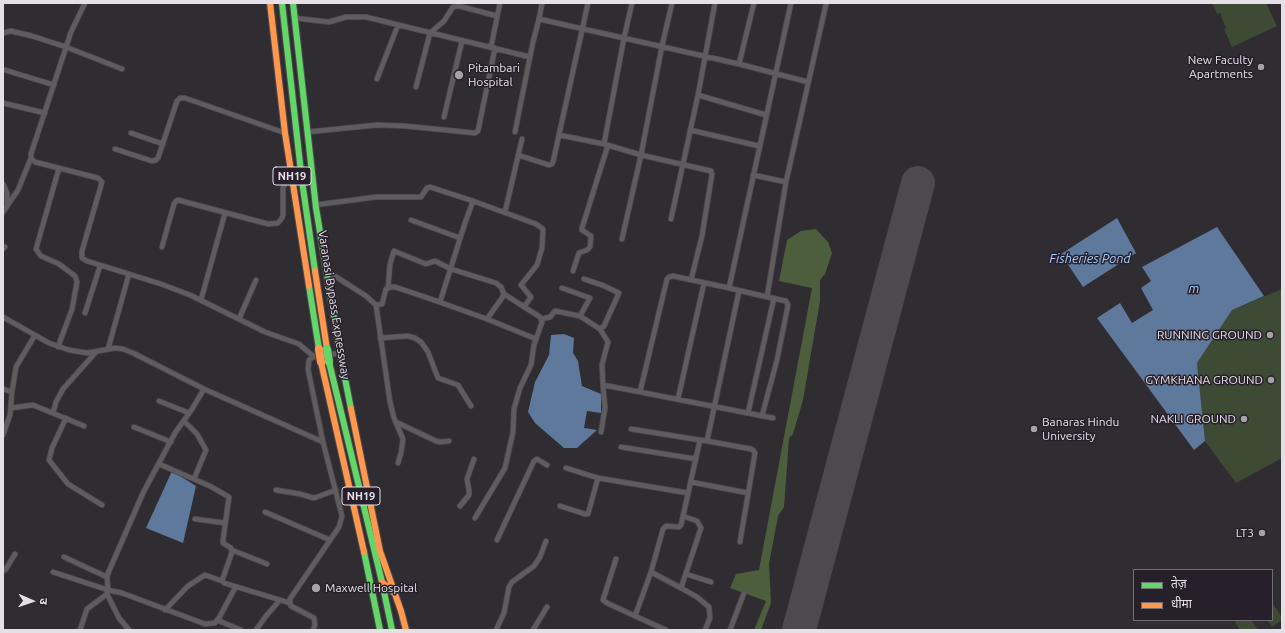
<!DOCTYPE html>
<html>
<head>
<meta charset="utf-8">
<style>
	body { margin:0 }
	#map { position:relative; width:1285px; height:633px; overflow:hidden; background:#302d32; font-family:Ubuntu,"Noto Sans Devanagari",sans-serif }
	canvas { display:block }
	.frame { position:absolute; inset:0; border:4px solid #e5e0e8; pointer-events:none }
	.legend { position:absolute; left:1133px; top:569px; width:140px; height:52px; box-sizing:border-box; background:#27202b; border:1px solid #736d77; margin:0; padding:5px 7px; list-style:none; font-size:12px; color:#e5e0e8 }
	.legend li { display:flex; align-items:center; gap:8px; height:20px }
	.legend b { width:20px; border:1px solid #736d77 }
	.north { position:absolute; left:12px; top:581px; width:40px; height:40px; -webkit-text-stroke:3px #27202b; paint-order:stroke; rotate:92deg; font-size:11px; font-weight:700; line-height:16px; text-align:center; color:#e5e0e8 }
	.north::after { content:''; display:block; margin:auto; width:14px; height:18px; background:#e5e0e8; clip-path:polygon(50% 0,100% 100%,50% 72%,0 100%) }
</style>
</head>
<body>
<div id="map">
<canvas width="1285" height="633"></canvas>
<div class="frame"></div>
<ul class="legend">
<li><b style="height:5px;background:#63d668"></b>तेज़</li>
<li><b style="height:5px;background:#ff974d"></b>धीमा</li>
</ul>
<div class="north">उ</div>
</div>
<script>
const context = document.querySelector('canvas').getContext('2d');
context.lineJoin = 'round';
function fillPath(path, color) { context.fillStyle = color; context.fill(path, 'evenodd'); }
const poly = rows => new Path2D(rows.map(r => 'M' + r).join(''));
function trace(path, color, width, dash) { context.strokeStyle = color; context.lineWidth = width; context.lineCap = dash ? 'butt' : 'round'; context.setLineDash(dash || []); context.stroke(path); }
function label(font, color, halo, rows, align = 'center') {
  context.font = font + ' Ubuntu,sans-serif'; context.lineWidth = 3; context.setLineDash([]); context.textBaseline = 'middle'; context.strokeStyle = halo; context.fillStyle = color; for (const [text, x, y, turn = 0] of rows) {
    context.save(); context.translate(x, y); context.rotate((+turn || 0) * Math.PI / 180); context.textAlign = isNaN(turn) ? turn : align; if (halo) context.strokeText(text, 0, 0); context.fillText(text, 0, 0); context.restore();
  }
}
fillPath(poly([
	[1212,3,1266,3,1277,26,1232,47,1224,29,1226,28,1220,13,1217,14],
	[1282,289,1282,458,1236,483,1205,441,1197,363,1232,310],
	[1272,603,1282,617,1282,620,1272,627,1267,620,1272,620],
	[1237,620,1251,620,1258,630,1240,630,1235,622]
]), '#3d4a34');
fillPath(poly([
	[816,229,828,242,832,253,825,274,820,280,820,301,803,400,793,434,789,438,784,507,778,516,769,564,771,603,761,630,754,630,766,601,730,588,736,574,759,570,812,288,779,281,787,240,801,231]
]), '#4d5e3c');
fillPath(poly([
	[1117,218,1136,253,1083,287,1061,254],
	[1217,227,1264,296,1232,310,1197,363,1205,441,1194,450,1097,318,1120,303,1132,323,1153,310,1141,288,1151,281,1142,267],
	[564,334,574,338,573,353,578,361,582,386,601,394,601,413,587,411,584,428,597,430,577,448,564,448,535,423,528,412,535,382,549,355,551,335],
	[172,471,196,486,183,543,146,528]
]), '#5e799b');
trace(poly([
	[799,630,918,183]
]), '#4c4a4e', 34);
const street = poly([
	[85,3,71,32,31,154,31,158,35,162,98,178,102,182,82,251,82,258,87,261,161,284,190,295,265,332,299,344,313,356],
	[632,3,624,38,604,144,641,155,711,171,712,174,702,236,691,280],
	[715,3,698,95,766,115],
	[791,3,729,288,767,297,786,182,826,4],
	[294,18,329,22,346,17,366,17,530,57],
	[539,19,542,3],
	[3,33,11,31,32,36,66,47,122,69],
	[491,47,500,3],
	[739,64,754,3],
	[5,70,54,85],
	[377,79,398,25],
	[416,87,430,33,444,21,453,7,459,6,497,16],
	[3,103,45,113],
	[444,117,462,41],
	[690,130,759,146],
	[307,132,377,125,405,126,475,133,478,131,495,48],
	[515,132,533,42,539,19,739,64,808,82],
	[131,133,163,144],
	[559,135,604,144],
	[115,149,152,161,156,160,158,158,177,101,180,98,185,98,285,133],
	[518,155,549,165,552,164,553,162,588,3],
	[753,175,786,182],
	[3,184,7,193,7,204],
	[315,205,376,197,421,197,427,188,430,187,473,201],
	[3,212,18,190,31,158],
	[505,212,522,139],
	[671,219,698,95],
	[411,220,460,238],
	[622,239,641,155,662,46,672,3],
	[162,247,174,204,176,201,178,200,268,224,278,223,282,218,283,215,283,188,290,173],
	[3,249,5,247],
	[327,271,366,296,376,305,382,304,386,289,391,287,395,287,428,298,487,319,536,339],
	[573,271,579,253,587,250,590,247,591,236,582,230,582,228,608,145],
	[388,288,390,264,394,251,426,264,435,261,451,269,496,283,501,287,504,294,502,298,487,319],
	[562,288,590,298,580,316],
	[729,288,673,276,669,277,667,279,640,392,773,418],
	[201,300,225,213],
	[440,302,465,223,473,201,536,224,543,229,542,248,537,265,521,285,531,297,524,307],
	[376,305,390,402,394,418,403,439,401,453,398,463],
	[85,313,100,266],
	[3,317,49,343,69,350,87,353,115,348,123,349,133,353,204,389,323,442],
	[239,319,256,280],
	[542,319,550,317,555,311,580,316,600,329,604,326,619,293,602,285,584,279],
	[600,329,608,342,602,365,603,385,640,392],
	[380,338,408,336,415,338,421,342,428,352,438,378,458,385,471,406],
	[58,347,72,309,77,282,75,276,59,264,41,256,36,249,59,168],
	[108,349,129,274],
	[326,355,340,353],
	[3,389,12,392],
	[678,399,704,283],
	[159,401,189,413],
	[11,408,33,405,84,426],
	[53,413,56,402,63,389,96,352],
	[748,413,774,298],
	[762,416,777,360,788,305,786,301,767,297],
	[66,418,52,448,49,460,68,484,102,505],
	[184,421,197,434,206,450,194,479],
	[396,422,436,441,440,442,449,441],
	[134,427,171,442],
	[631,429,700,440],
	[601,432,605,408,603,385],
	[3,435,10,415,12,392,16,367,35,335],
	[707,441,751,449,753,450,755,453,740,542],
	[621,447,696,459],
	[159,464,210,486,229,497,223,540,223,543,231,548,232,552,223,578,222,581,224,583,290,603],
	[566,468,598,478,688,493],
	[691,482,748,493],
	[276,490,300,494,314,498,336,490],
	[460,506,469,495,469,490,467,479,474,459],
	[560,506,585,514,588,514,598,478],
	[265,512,330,540],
	[475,518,505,468,513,432,514,409,520,388,531,365,534,345,542,322,540,317,504,294],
	[195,519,225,523],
	[497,540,534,461,537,459,547,465],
	[232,550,267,564],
	[64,557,107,577],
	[616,559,603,600,607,603,635,616],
	[3,571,6,569,15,554],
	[53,572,108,590,122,593,205,624,215,623,219,618,235,588],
	[651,572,681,588,701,528,697,521,683,516],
	[686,574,711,582],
	[681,588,697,597,709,607,710,618,705,630],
	[107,594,119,618,129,630],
	[165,610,188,586,205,575,222,581],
	[217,620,241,630],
	[80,630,87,609,107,594,108,590,107,577,109,571,143,493,175,433,192,409,204,389],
	[256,630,266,616,280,600],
	[313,630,315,625,314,618,291,606,290,603,290,599,339,527,342,516,323,442,308,369,309,360,315,356],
	[496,630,504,613,509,587,512,582,534,566,540,557,546,541],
	[533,630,547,607],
	[666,630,635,616,651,572,663,529,666,526,679,527,681,525,700,440,707,441,739,291],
	[730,630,744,593]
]);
const fast = poly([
	[282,3,302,181,315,271],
	[293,3,316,208,340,353,351,409],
	[309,286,319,349],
	[329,362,382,582,392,630],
	[364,552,380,630]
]);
const slow = poly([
	[270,3,285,133,309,286],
	[315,271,327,349],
	[321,362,364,552],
	[351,409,380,551,401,611,406,630],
	[382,582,394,593]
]);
trace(street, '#4e4a4f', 6);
trace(fast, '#4e4a4f', 8);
trace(slow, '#4e4a4f', 8);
trace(street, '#5f5c60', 4.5);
trace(fast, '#63d668', 6);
trace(slow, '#ff974d', 6);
const fastBridge = poly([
	[327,349,329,362]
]);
const slowBridge = poly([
	[319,349,321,362]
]);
trace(fastBridge, '#4e4a4f', 10, []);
trace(slowBridge, '#4e4a4f', 10, []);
trace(fastBridge, '#63d668', 8);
trace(slowBridge, '#ff974d', 8);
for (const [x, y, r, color] of [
	[1261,67,4,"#a6a1a8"],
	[459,75,5,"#a6a1a8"],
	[1270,335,4,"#a6a1a8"],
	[1271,380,4,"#a6a1a8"],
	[1244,419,4,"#a6a1a8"],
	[1034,429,4,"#a6a1a8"],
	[1262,533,4,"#a6a1a8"],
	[316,588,5,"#a6a1a8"]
]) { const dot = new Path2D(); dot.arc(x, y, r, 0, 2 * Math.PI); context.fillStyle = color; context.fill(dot); trace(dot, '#27202b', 1.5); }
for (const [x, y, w] of [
	[292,176,38],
	[361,496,38]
]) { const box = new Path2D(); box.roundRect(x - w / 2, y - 9, w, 18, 3); context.fillStyle = '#27202b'; context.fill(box); trace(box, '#e5e0e8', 1); }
label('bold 11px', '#e5e0e8', null, [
	["NH19",292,176],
	["NH19",361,496]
]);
label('12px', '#e5e0e8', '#27202b', [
	["New Faculty",1253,60],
	["Apartments",1253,74],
	["Pitambari",468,68,"left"],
	["Hospital",468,82,"left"],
	["RUNNING GROUND",1262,335],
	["GYMKHANA GROUND",1263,380],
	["NAKLI GROUND",1236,419],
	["Banaras Hindu",1042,422,"left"],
	["University",1042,436,"left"],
	["LT3",1254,533],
	["Maxwell Hospital",325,588,"left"]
], 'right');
label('12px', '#e5e0e8', '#27202b', [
	["Varanasi Bypass Expressway",334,305,81]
]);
label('italic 13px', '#a7cefc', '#27202b', [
	["Fisheries Pond",1090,259],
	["m",1194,289]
]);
</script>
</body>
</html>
